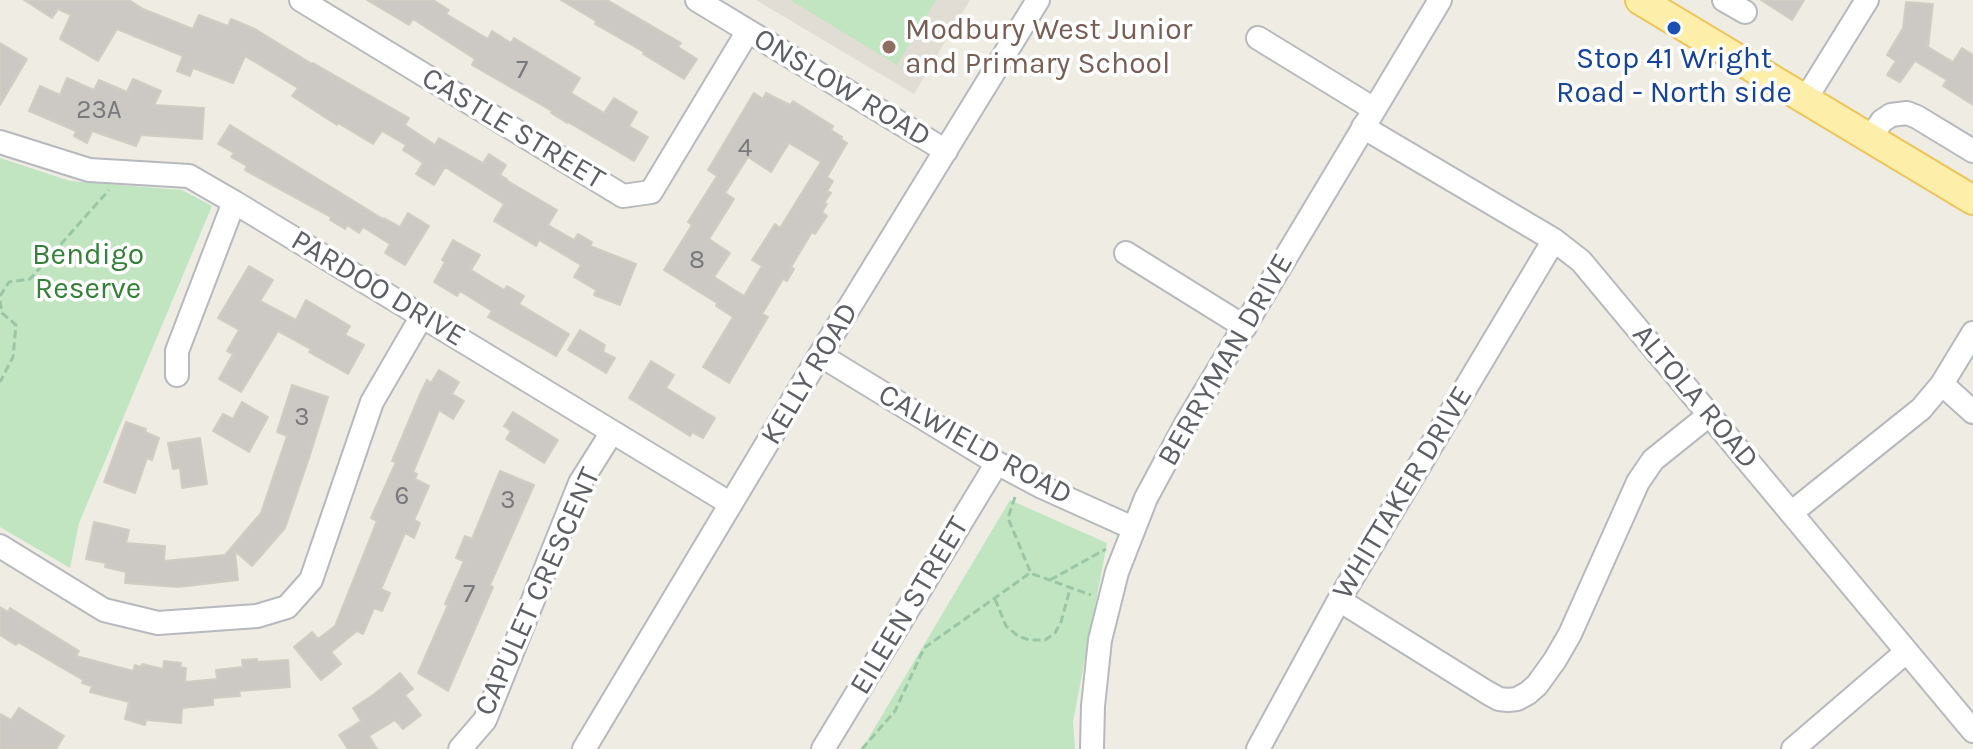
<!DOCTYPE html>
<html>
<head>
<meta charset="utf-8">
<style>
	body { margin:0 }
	canvas { display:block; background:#eeece3 }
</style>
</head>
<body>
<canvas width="1973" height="749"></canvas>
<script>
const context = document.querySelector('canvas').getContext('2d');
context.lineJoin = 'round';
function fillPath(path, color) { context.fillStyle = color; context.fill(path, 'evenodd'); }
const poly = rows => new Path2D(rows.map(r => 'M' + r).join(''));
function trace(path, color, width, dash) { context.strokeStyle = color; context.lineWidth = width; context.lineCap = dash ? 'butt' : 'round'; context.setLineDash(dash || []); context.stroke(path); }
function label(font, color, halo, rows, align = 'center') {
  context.font = font + ' Karla,sans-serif'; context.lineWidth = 7; context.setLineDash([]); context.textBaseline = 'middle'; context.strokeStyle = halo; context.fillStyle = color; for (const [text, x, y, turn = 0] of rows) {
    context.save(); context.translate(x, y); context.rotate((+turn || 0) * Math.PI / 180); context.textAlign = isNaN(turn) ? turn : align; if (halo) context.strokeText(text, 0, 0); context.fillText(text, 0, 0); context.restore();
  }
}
fillPath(poly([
	[756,0,970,0,914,94]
]), '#e1ddd5');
fillPath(poly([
	[790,0,936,0,897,65],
	[0,158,70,181,182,190,212,206,79,523,70,568,0,527],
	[1010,500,1107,543,1073,722,1075,749,862,749]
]), '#c1e5c0');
const building = poly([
	[24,0,129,0,143,9,193,29,199,15,228,26,231,19,255,29,312,64,313,63,409,118,405,125,435,145,439,138,483,163,489,154,506,165,500,175,507,179,506,180,557,210,548,225,574,240,578,234,592,242,590,246,636,264,620,305,594,295,596,290,574,277,581,265,539,240,536,246,494,221,504,204,445,167,434,185,416,174,423,163,403,150,406,145,382,131,373,144,338,123,337,125,292,96,298,88,245,56,233,83,193,68,190,76,177,71,183,56,117,29,98,61,60,39,71,15,58,9,52,18,24,0],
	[367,0,433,0,449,10,446,14,488,39,492,31,511,43,514,38,580,78,571,93,604,113,614,98,637,112,629,126,648,137,634,161,568,122,567,123,551,113,552,111,472,65,475,59,413,19,409,25,367,0],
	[561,0,607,0,681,43,678,47,697,59,684,79,643,54,644,52,595,24,596,21,561,0],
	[1761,0,1804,0,1792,20,1761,0],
	[1906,2,1933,4,1928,47,1953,62,1962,48,1973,55,1973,105,1943,86,1947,80,1915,61,1900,82,1887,75,1896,61,1887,55,1903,28,1906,2],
	[0,43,27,59,0,105,0,43],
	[67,78,94,90,99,80,127,92,133,79,161,91,154,105,204,108,202,139,141,135,136,146,92,131,87,143,74,136,76,131,29,111,40,86,60,95,67,78],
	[754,93,763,99,766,93,790,105,793,101,833,126,831,130,842,137,841,139,847,143,827,177,833,181,827,191,831,193,824,203,827,204,822,212,827,216,815,234,812,232,791,267,794,269,787,281,783,279,762,314,768,317,729,383,703,367,733,317,716,306,717,303,664,270,692,225,688,222,717,176,708,170,754,93],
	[789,143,821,162,780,228,775,224,752,260,762,266,744,296,714,277,730,253,709,239,734,199,725,193,748,157,771,172,789,143],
	[230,125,383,219,384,218,400,227,408,213,429,226,405,265,385,253,390,244,363,227,359,233,347,225,345,229,330,220,331,217,245,170,247,166,231,157,234,153,218,144,230,125],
	[453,240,480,255,471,270,504,290,507,286,524,296,519,304,569,334,556,356,488,317,492,311,460,291,457,296,434,282,445,262,442,260,453,240],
	[249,266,273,280,260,301,296,320,306,300,350,326,345,335,364,345,348,374,309,352,311,349,278,331,241,392,219,379,233,354,227,351,239,330,218,318,249,266],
	[580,330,605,345,603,352,615,358,606,373,568,350,580,330],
	[651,361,674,375,666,388,715,418,703,438,692,432,690,436,629,398,651,361],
	[439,370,459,382,452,394,464,401,453,419,439,410,413,472,417,474,415,479,429,486,414,520,420,523,414,538,405,533,381,589,390,593,382,611,374,608,363,634,357,631,331,652,341,664,321,680,294,647,312,632,318,639,335,626,377,521,371,518,396,462,392,461,421,392,427,380,431,383,439,370],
	[292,385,328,397,309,458,285,528,252,566,235,551,238,580,178,587,125,583,126,572,105,567,106,563,86,559,94,522,129,530,126,543,165,546,164,561,225,555,261,513,287,436,277,432,292,385],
	[242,402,268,417,249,452,213,431,223,414,233,419,242,402],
	[513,412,558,440,544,463,506,439,511,431,504,426,513,412],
	[126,422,146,429,145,432,159,438,152,460,147,458,135,493,104,482,126,422],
	[200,438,207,484,182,488,180,468,173,469,168,443,200,438],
	[500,471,534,485,490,585,493,587,448,691,418,673,448,605,445,604,464,561,456,558,465,536,472,539,500,471],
	[0,607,8,612,10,608,79,651,76,656,133,671,135,665,141,667,142,664,163,669,164,661,181,663,180,667,186,668,185,682,217,679,216,670,243,667,242,660,257,659,257,662,288,660,290,687,239,691,240,696,213,698,213,705,182,708,181,723,146,720,145,725,125,719,129,702,90,692,92,686,82,683,83,680,18,642,16,645,0,635,0,607],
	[400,673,413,689,405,695,421,715,403,729,395,720,369,736,377,749,348,749,339,735,361,721,353,708,373,695,400,673],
	[19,708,64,736,56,749,0,749,0,714,11,720,19,708]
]);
fillPath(building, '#ccc8c3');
trace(building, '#d2cdc2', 2);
const minor = poly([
	[301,0,623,196,651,192,748,31],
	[697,0,946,151],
	[1724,0,1745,12],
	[1258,38,1374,109],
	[1805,100,1867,0],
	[1363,127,1554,240,1581,261,1973,731],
	[1870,138,1882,121,1891,115,1907,113,1917,117,1973,151],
	[0,142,89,170,189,176,234,202,731,504],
	[1126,253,1245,327],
	[820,355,997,463,1042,487,1133,528],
	[177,375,177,351,234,202],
	[1942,384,1973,412],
	[1791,513,1921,409,1942,384,1973,333],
	[0,546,104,610,158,623,257,616,287,607,311,580,372,402,422,316],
	[1339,600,1488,693,1499,699,1508,700,1517,699,1528,693,1537,685,1555,660,1570,634,1638,482,1653,460,1709,415],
	[460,749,485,720,580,483,612,432],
	[584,749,820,355,1038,0],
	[823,749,997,463],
	[1092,749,1093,706,1100,640,1117,572,1146,498,1187,422,1440,0],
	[1258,749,1339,600,1554,240],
	[1793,749,1906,652]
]);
const major = poly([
	[1640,0,1973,200]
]);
trace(minor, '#b6b9bd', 26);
trace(major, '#eec45c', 32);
trace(poly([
	[0,296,9,282,30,279,109,190],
	[0,301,2,313,16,325,13,357,0,382],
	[1015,497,1008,518,1030,571],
	[1050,580,1106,549],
	[995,599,1006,626,1018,636,1029,640,1045,640,1055,633,1061,622,1070,589],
	[862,749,895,711,924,648,1030,573,1091,595]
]), '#9ac6a6', 3, [8, 4]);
trace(minor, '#fff', 22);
trace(major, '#fdefa9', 28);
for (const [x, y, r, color] of [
	[1674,28,8,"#1a4fb4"],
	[889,47,8,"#8d6e63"]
]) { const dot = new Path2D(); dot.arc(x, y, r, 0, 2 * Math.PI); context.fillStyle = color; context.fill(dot); trace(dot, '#fff', 3); }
label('26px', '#78797c', null, [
	["7",522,71],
	["23A",99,111],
	["4",745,149],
	["8",697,261],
	["3",302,418],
	["6",402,497],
	["3",508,501],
	["7",469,595]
]);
label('30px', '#785e54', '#fff', [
	["Modbury West Junior",905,30],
	["and Primary School",905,64]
], 'left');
label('30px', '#164399', '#fff', [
	["Stop 41 Wright",1674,59],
	["Road - North side",1674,93]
]);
label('30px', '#5c5f64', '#fff', [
	["ONSLOW ROAD",842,88,31],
	["CASTLE STREET",513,129,31],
	["PARDOO DRIVE",378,289,31],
	["BERRYMAN DRIVE",1226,360,-60],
	["KELLY ROAD",810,374,-59],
	["ALTOLA ROAD",1695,397,50],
	["CALWIELD ROAD",975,445,29],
	["WHITTAKER DRIVE",1403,493,-59],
	["CAPULET CRESCENT",538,592,-66],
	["EILEEN STREET",910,606,-59]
]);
label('30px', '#368139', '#fff', [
	["Bendigo",88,255],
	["Reserve",88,289]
]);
</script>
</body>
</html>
